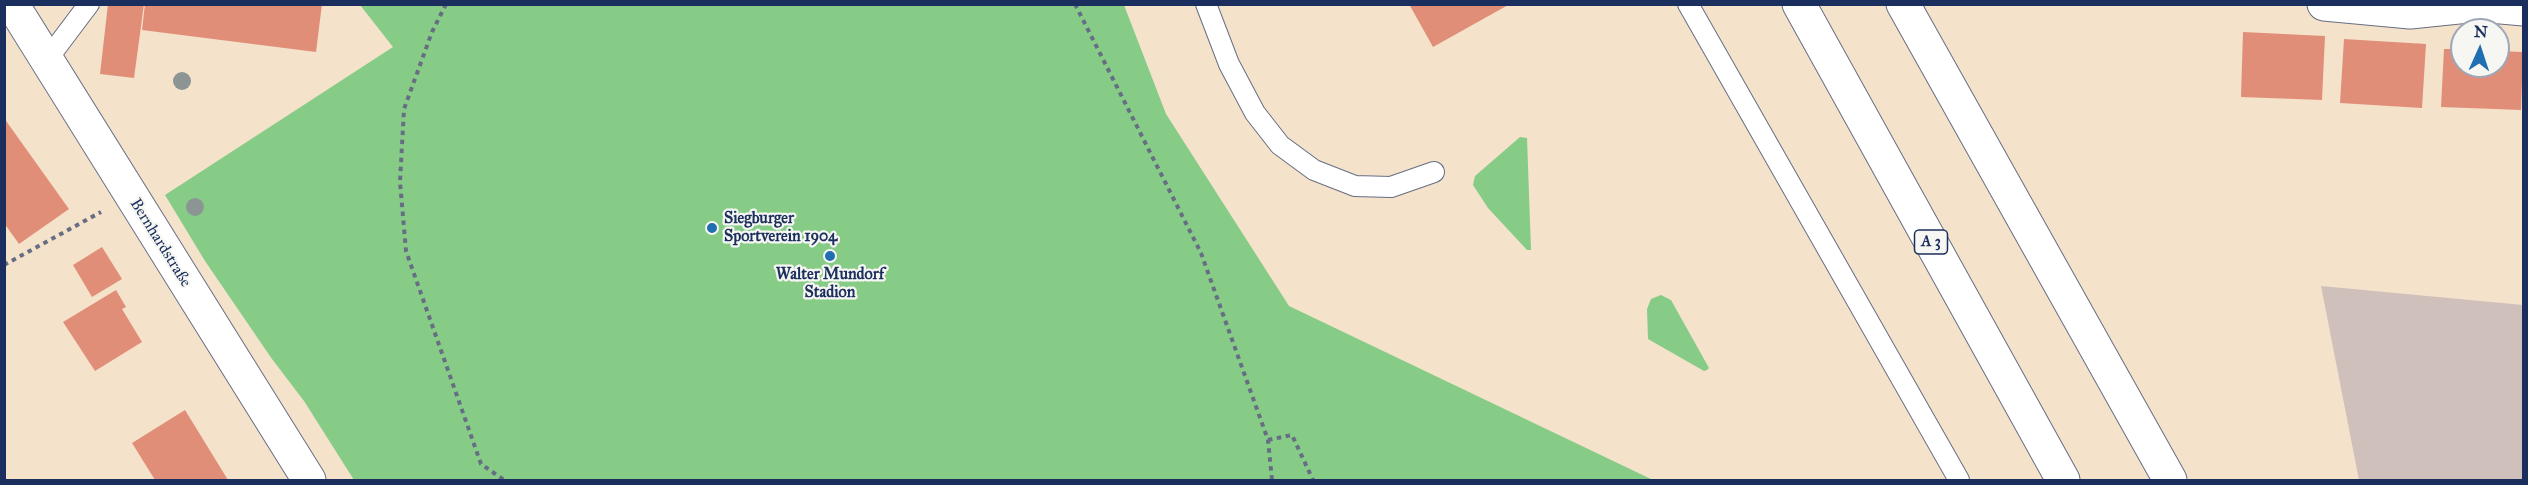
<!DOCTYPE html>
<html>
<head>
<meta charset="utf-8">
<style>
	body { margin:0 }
	#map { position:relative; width:2528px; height:485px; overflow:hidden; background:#f4e2ca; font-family:"IM FELL Great Primer",serif }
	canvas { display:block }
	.frame { position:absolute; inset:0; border:6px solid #1b2f5e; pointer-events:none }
	.north { position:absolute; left:2450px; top:18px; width:60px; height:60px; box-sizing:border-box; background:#f6f6f2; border:2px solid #9ea6b7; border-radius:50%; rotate:3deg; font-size:16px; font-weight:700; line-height:24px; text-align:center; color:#1b2f5e }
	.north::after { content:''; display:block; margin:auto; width:21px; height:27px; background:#1f6fb2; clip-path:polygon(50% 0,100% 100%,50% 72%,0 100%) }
</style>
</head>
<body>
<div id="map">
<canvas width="2528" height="485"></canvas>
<div class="frame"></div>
<div class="north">N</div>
</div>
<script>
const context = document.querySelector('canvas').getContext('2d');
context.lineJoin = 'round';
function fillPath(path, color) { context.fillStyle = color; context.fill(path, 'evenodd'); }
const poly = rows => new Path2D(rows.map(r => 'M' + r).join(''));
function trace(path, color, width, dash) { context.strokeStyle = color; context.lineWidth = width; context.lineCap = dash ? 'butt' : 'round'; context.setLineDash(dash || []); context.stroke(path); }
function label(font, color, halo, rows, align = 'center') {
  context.font = font + ' "IM FELL Great Primer",serif'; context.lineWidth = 4.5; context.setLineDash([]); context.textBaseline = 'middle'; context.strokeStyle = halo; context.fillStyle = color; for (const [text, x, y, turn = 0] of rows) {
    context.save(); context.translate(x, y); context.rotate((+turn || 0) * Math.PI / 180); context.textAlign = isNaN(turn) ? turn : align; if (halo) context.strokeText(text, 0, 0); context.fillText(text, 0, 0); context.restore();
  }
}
fillPath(poly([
	[2321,286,2523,305,2523,480,2359,480]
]), '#d0c0bc');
fillPath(poly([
	[360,5,1124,5,1166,114,1289,306,1653,480,354,480,304,401,272,359,205,261,165,195,393,47],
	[1520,137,1527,138,1531,250,1527,250,1488,208,1473,185,1475,176],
	[1661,295,1671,300,1709,368,1707,370,1704,371,1648,339,1647,309,1651,299]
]), '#86cc87');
fillPath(poly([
	[108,4,144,4,134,78,100,74],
	[145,4,322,4,316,52,142,30],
	[1409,4,1510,4,1433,47],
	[2243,32,2325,36,2322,100,2241,97],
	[2344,39,2426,44,2422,108,2340,103],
	[2444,49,2462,49,2462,66,2498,66,2498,51,2523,52,2521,110,2441,107],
	[4,118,69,209,19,244,4,223],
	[102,247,122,279,92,297,73,265],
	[116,290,126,307,122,309,142,342,95,371,63,322],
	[185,410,228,480,155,480,132,443]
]), '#e18e79');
const service = poly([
	[1206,4,1229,64,1255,113,1280,145,1314,170,1355,186,1391,187,1434,172],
	[1688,4,1959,480],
	[46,61,89,4]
]);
const minor = poly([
	[12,4,309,480],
	[2324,4,2410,12,2478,5,2524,9]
]);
const motorway = poly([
	[1799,4,2063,480],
	[1903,4,2170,480]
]);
trace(service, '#676e84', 22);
trace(minor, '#676e84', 35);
trace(motorway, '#676e84', 35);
trace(poly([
	[446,4,432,32,404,109,400,182,406,251,481,464,504,480],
	[1075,4,1201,253,1268,440,1272,480],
	[4,265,101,212],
	[1268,440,1292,435,1313,480]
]), '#676e84', 4, [4.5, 4.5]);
trace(service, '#fff', 20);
trace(minor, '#fff', 33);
trace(motorway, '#fff', 33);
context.fillStyle = '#8c9594';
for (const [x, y] of [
	[182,81],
	[195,207]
]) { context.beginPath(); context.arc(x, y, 9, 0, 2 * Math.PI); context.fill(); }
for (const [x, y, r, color] of [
	[712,228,6,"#1f6fb2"],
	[830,256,6,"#1f6fb2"]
]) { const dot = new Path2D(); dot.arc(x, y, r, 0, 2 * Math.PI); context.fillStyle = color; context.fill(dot); trace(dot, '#f6f6f2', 2); }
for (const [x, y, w] of [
	[1931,242,33]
]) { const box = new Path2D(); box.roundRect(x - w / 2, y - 12, w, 24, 4.5); context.fillStyle = '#f6f6f2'; context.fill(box); trace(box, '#1b2f5e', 1.5); }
label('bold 15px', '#1b2f5e', null, [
	["A 3",1931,242]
]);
label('bold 16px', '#1b2f5e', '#f6f6f2', [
	["Siegburger",724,219],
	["Sportverein 1904",724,237],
	["Walter Mundorf",830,275,"center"],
	["Stadion",830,293,"center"]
], 'left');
label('16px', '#1b2f5e', '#f6f6f2', [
	["Bernhardstraße",160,243,58]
]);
</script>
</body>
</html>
